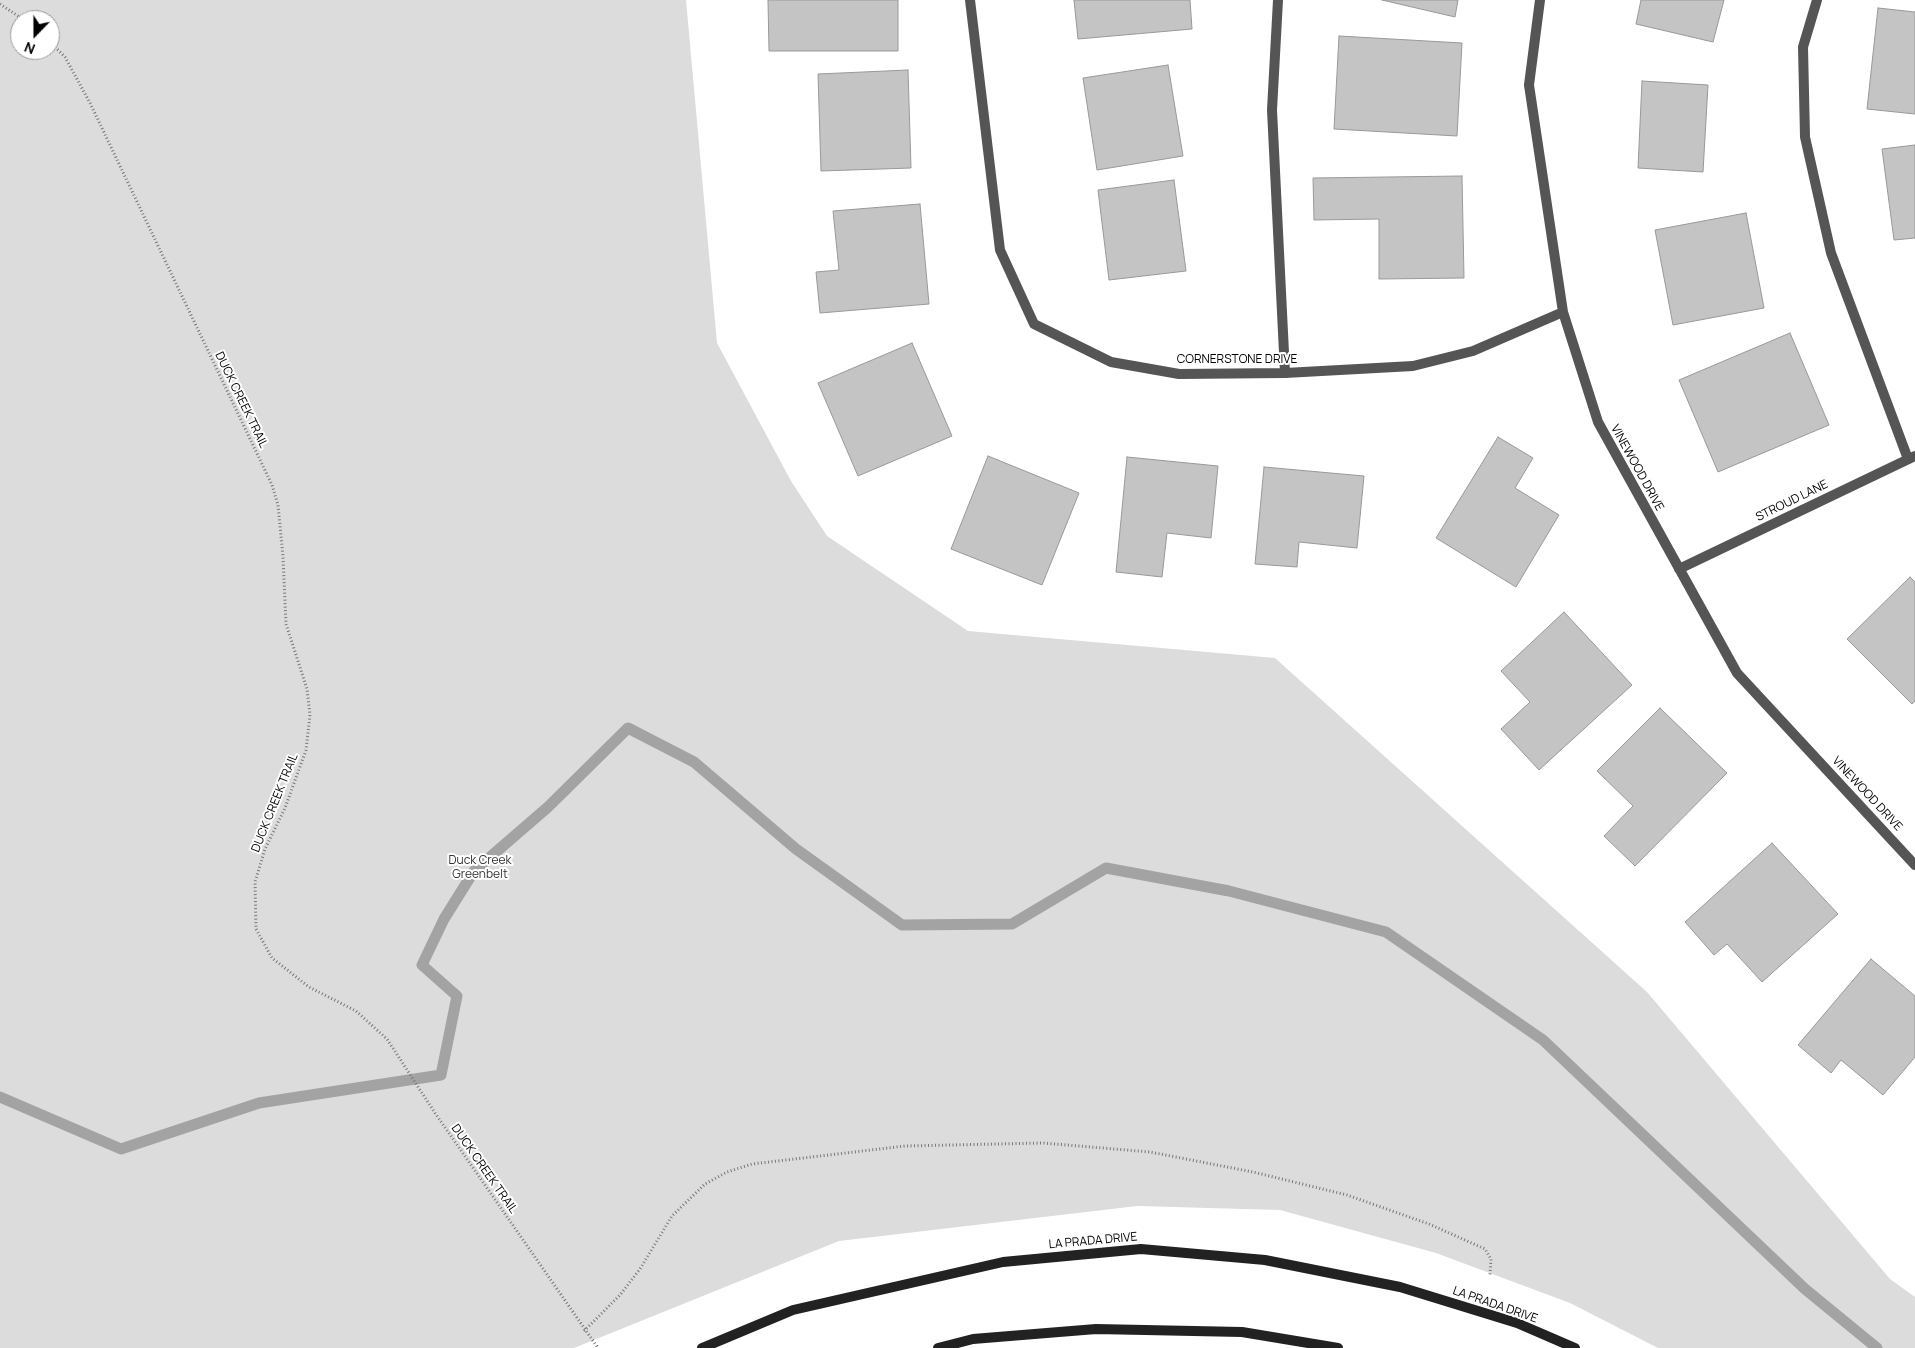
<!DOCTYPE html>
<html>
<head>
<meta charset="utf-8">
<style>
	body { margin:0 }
	#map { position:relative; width:1915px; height:1348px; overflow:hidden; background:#fff; font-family:Manrope,sans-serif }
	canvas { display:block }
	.north { position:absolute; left:10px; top:10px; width:50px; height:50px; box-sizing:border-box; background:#fff; border:1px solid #999; border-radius:50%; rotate:202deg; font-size:14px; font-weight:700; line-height:20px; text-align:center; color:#000 }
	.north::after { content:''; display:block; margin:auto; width:18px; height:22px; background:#000; clip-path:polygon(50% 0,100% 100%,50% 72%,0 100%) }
</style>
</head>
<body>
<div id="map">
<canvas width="1915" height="1348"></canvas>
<div class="north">N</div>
</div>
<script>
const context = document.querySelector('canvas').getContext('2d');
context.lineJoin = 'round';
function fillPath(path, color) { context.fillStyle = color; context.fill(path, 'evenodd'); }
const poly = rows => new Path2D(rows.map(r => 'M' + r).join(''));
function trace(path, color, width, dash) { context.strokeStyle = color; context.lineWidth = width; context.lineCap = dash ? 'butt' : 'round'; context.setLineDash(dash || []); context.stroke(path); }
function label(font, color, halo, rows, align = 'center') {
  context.font = font + ' Manrope,sans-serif'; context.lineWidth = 4; context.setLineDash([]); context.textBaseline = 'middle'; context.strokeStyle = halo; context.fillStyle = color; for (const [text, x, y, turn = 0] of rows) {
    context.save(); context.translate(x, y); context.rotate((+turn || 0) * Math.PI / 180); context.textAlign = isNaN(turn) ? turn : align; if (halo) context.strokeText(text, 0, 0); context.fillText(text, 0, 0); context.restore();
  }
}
fillPath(poly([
	[0,0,686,0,717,343,791,481,827,536,968,631,1275,658,1647,992,1890,1279,1915,1297,1915,1348,1658,1348,1570,1303,1436,1253,1280,1210,1137,1206,839,1241,574,1348,0,1348],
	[20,20,50,20,50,50,20,50]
]), '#dcdcdc');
trace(poly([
	[0,1097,121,1149,259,1103,441,1075,457,996,422,965,444,919,474,871,548,807,628,728,694,762,796,849,902,925,1012,924,1106,868,1229,891,1386,932,1543,1040,1805,1289,1877,1348]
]), '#a3a3a3', 11);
const building = poly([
	[768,0,898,0,898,51,769,51,768,0],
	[1074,0,1190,0,1192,29,1078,39,1074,0],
	[1382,0,1458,0,1455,17,1382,0],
	[1641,0,1724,0,1713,42,1636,24,1641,0],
	[1878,8,1915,12,1915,114,1867,109,1878,8],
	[1339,36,1462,43,1457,136,1334,129,1339,36],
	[1168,65,1183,156,1097,170,1083,78,1168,65],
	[908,70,911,168,821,171,818,74,908,70],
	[1642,81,1708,85,1703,172,1638,168,1642,81],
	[1915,145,1915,238,1894,240,1882,149,1915,145],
	[1462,176,1464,278,1379,279,1379,219,1314,220,1313,178,1462,176],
	[1174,180,1186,271,1109,280,1098,190,1174,180],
	[920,204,929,304,820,313,816,272,839,270,833,211,920,204],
	[1746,213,1764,308,1673,325,1655,230,1746,213],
	[1790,333,1829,425,1718,472,1679,380,1790,333],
	[912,343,952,436,858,476,818,383,912,343],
	[1498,437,1533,458,1515,488,1559,515,1516,587,1436,538,1498,437],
	[988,456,1079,493,1042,585,951,549,988,456],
	[1127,457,1218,466,1211,538,1167,533,1162,577,1116,572,1127,457],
	[1264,467,1364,476,1357,548,1299,542,1297,567,1255,564,1264,467],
	[1910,577,1915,582,1915,701,1912,704,1847,639,1910,577],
	[1564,612,1632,685,1539,770,1501,729,1530,702,1501,671,1564,612],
	[1660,708,1727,773,1635,866,1604,836,1633,806,1597,771,1660,708],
	[1772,843,1838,914,1762,982,1727,944,1714,955,1685,922,1772,843],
	[1871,959,1915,996,1915,1057,1883,1095,1841,1060,1831,1073,1798,1045,1871,959]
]);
fillPath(building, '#c4c4c4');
trace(building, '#999', 1);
trace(poly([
	[0,4,24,20],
	[50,42,65,57,90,103,272,485,278,505,283,557,286,624,307,689,310,715,306,750,285,808,265,849,255,882,256,929,272,958,309,987,356,1011,387,1039,435,1113,598,1348],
	[584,1331,620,1295,640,1269,672,1216,705,1184,727,1172,752,1164,905,1146,1043,1143,1150,1152,1253,1172,1347,1195,1429,1224,1485,1249,1491,1259,1490,1275]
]), '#777', 3, [1, 2.5]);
trace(poly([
	[1278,0,1272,110,1285,373],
	[1817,0,1803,47,1805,137,1831,253,1908,459]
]), '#555', 10);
trace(poly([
	[970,0,1000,250,1034,324,1111,362,1179,374,1285,373,1413,366,1473,351,1563,312],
	[1540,0,1529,85,1563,312,1598,422,1737,673,1915,865],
	[1679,569,1915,456]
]), '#555', 10);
trace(poly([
	[702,1348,793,1310,1003,1262,1141,1249,1265,1260,1400,1287,1517,1323,1575,1348],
	[938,1348,973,1339,1096,1329,1242,1332,1338,1348]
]), '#222', 10);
label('12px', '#000', '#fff', [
	["CORNERSTONE DRIVE",1237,360],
	["DUCK CREEK TRAIL",241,400,64],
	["VINEWOOD DRIVE",1637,468,61],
	["STROUD LANE",1792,501,-26],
	["VINEWOOD DRIVE",1867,794,47],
	["DUCK CREEK TRAIL",275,803,-68],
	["DUCK CREEK TRAIL",484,1169,55],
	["LA PRADA DRIVE",1093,1241,-5],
	["LA PRADA DRIVE",1495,1305,19]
]);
label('12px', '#333', '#fff', [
	["Duck Creek",480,861],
	["Greenbelt",480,875]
]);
</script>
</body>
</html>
